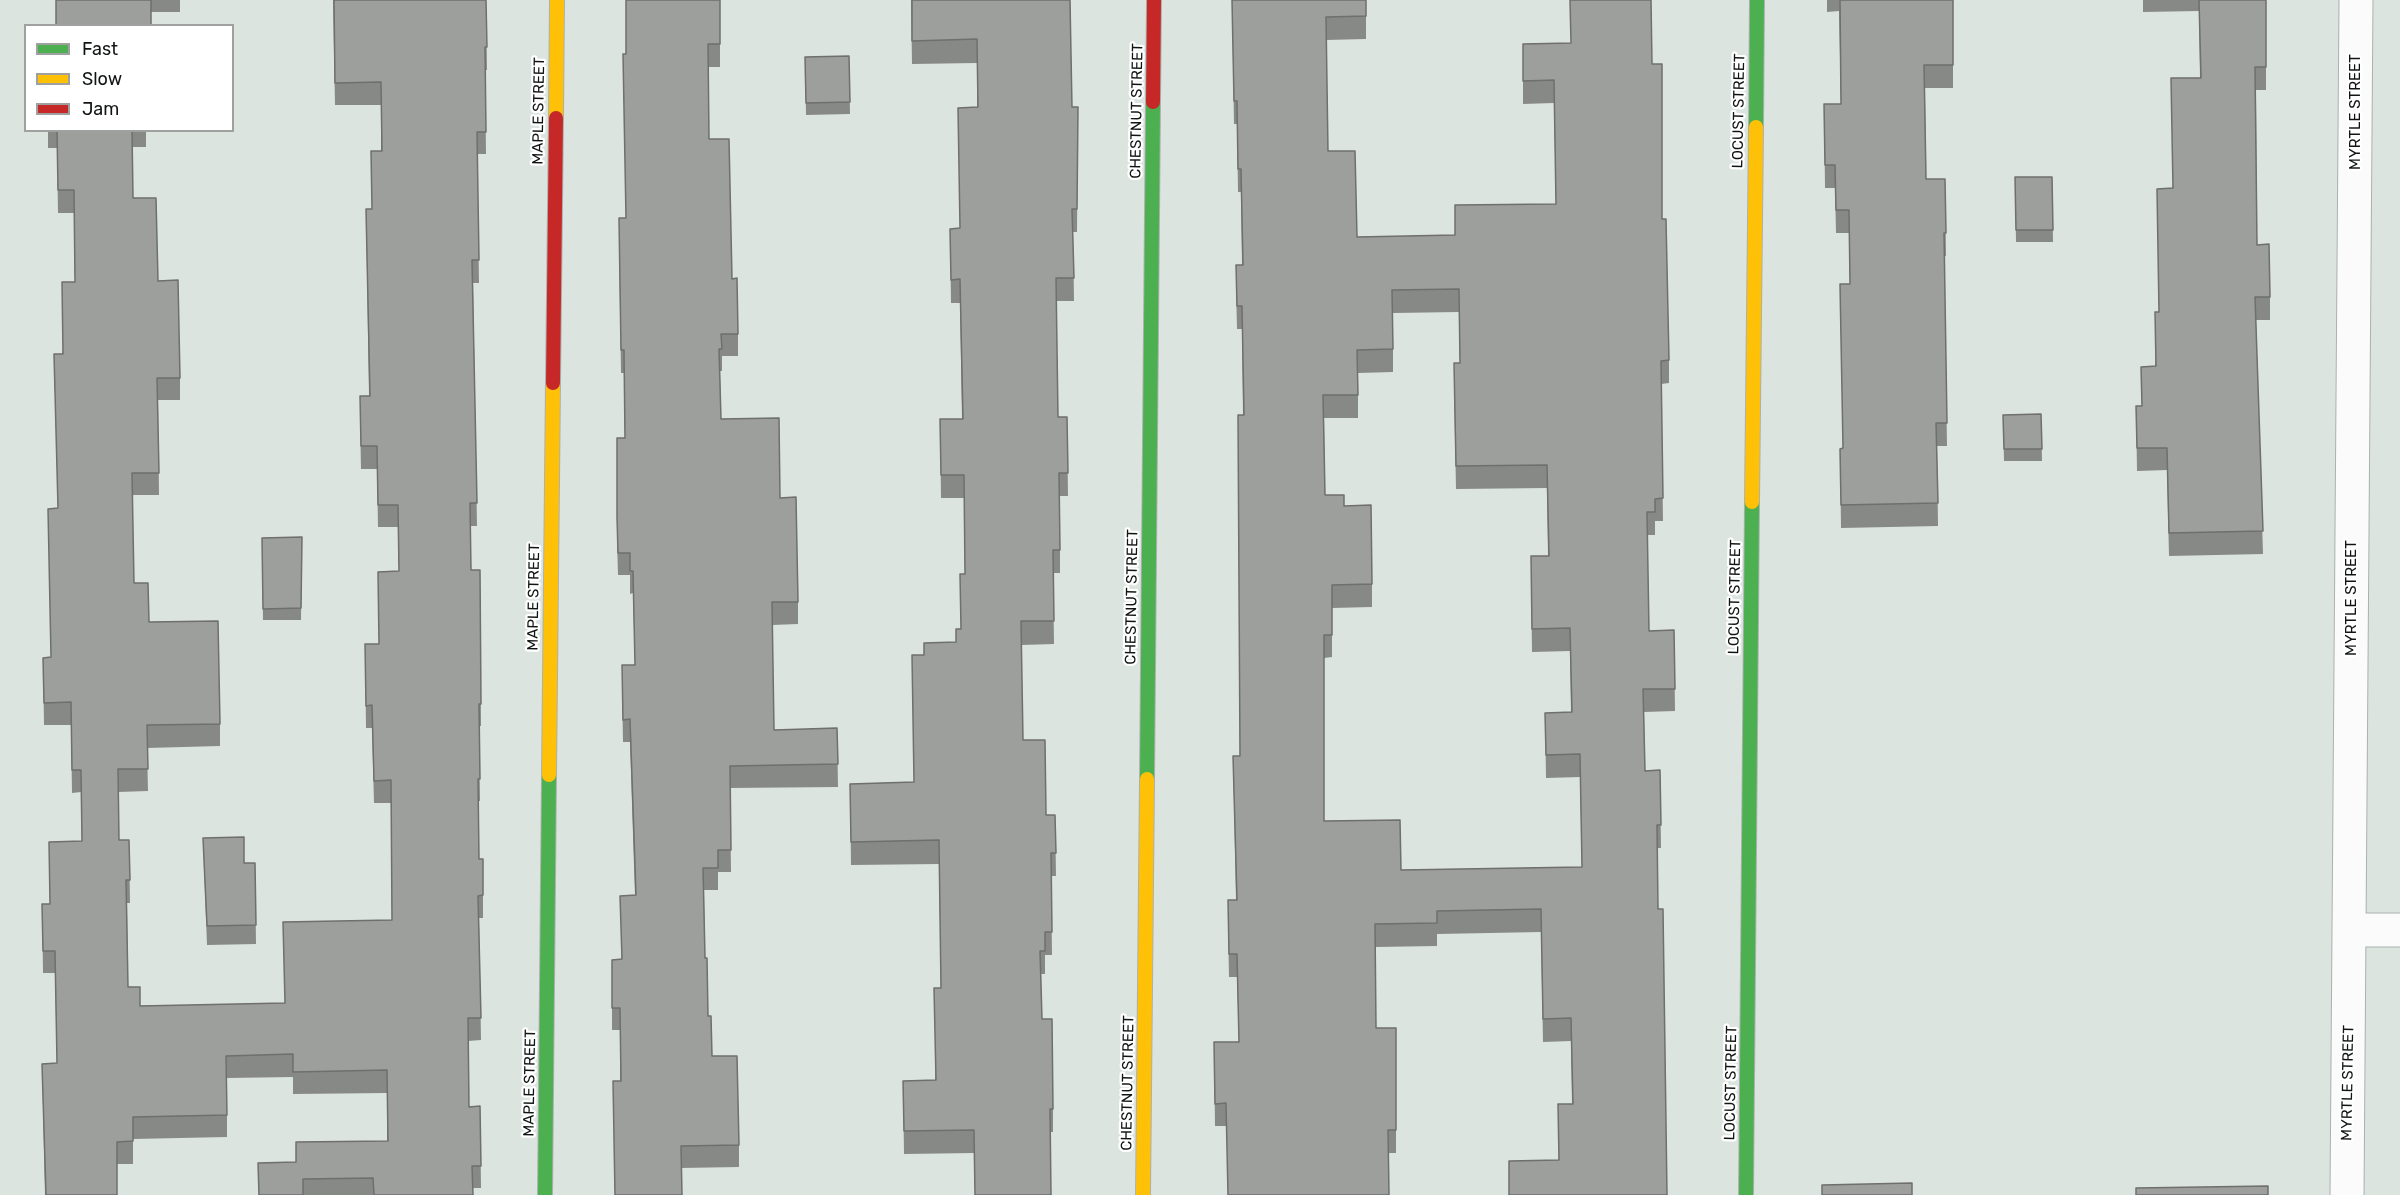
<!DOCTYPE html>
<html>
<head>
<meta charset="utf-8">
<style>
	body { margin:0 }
	#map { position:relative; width:2400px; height:1195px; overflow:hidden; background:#dce4e0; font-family:Rubik,sans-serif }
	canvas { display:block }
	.legend { position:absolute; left:24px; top:24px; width:210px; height:108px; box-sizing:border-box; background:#fff; border:2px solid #9fa1a1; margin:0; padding:8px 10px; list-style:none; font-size:18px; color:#101513 }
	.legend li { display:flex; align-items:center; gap:12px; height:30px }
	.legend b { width:30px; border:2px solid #9fa1a1 }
</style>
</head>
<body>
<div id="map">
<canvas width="2400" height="1195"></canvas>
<ul class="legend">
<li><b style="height:8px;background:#4caf50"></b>Fast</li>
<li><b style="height:8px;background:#ffc107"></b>Slow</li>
<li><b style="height:8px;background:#c62828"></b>Jam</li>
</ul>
</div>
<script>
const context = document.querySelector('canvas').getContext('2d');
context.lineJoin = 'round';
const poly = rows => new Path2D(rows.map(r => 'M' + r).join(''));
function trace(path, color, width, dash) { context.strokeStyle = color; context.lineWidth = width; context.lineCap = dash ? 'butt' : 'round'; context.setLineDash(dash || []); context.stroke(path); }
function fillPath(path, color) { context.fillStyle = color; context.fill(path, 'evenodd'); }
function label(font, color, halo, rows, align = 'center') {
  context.font = font + ' Rubik,sans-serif'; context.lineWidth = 4.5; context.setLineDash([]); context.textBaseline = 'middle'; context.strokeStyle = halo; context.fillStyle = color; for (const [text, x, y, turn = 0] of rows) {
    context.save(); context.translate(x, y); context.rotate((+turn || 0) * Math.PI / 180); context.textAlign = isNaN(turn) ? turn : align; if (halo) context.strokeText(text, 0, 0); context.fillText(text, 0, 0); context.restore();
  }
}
const street = poly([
	[2350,930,2400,930],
	[2347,1195,2356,0]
]);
const fast = poly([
	[1756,127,1757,0],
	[1147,779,1153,102],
	[545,1195,549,775],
	[1746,1195,1752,502]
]);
const slow = poly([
	[556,118,557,0],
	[1752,502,1756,127],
	[549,775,553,383],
	[1143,1195,1147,779]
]);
const jam = poly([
	[1153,102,1154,0],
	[553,383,556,118]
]);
trace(street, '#abb1ae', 35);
trace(fast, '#abb1ae', 16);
trace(slow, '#abb1ae', 16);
trace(jam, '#abb1ae', 16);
trace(street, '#fafbfa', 33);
trace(fast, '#4caf50', 14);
trace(slow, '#ffc107', 14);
trace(jam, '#c62828', 14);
fillPath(poly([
	[56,0,180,0,180,12,151,12],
	[333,0,486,0,487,70,485,70,486,154,477,154,479,283,473,283,477,526,471,526,471,570,480,570,481,726,479,726,480,801,478,801,479,859,483,895,483,918,479,918,481,1040,468,1041,469,1107,480,1106,481,1188,473,1188,473,1195,258,1195,296,1162,387,1141,387,1093,293,1094,293,1077,227,1078,227,1137,133,1139,133,1164,117,1164,117,1195,45,1195,42,1064,57,1063,55,973,43,973,42,904,50,904,82,841,81,792,72,793,71,725,44,725,43,658,51,657,58,509,54,354,62,354,75,282,74,213,58,213,57,148,48,148,48,130,146,130,146,147,132,147,133,198,158,281,180,378,180,400,158,400,159,495,132,495,134,583,149,622,220,724,220,746,147,748,148,791,118,792,119,840,129,840,130,903,127,903,128,987,140,1006,284,1003,392,920,391,803,374,803,372,728,366,728,365,644,379,644,399,571,398,527,378,527,377,469,361,469,360,418,369,396,366,209,372,209,381,151,381,105,335,105],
	[720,0,720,67,708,67,709,139,732,279,738,334,738,356,722,356,722,371,720,371,721,419,780,498,798,602,798,624,772,625,774,730,837,728,838,787,730,788,731,872,718,872,718,890,704,890,705,958,708,1016,712,1056,739,1145,739,1167,681,1168,620,1081,620,1030,612,1030,612,960,621,959,635,896,630,742,623,742,622,687,635,665,633,593,630,594,630,575,618,575,617,540,625,438,624,373,621,373,619,240,626,218,623,54,626,54],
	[911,0,1070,0,1072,107,1078,107,1077,232,1073,232,1074,301,1056,301,1058,417,1067,417,1068,496,1060,496,1060,573,1053,573,1054,644,1021,645,1023,740,1046,815,1055,815,1056,876,1051,876,1052,955,1045,955,1045,974,1041,974,1042,1019,1053,1109,1053,1132,1050,1132,974,1153,904,1154,903,1081,935,1080,941,988,939,864,851,865,850,784,914,782,924,655,956,642,961,629,965,574,964,498,941,498,940,419,962,419,960,303,951,303,950,229,960,228,977,107,977,63,912,64],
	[1232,0,1366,0,1366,39,1326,40,1328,151,1357,237,1455,235,1556,204,1554,103,1523,104,1523,44,1652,64,1662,219,1669,360,1669,383,1661,384,1663,521,1655,521,1655,535,1647,535,1649,631,1674,630,1675,711,1644,712,1645,771,1660,770,1661,848,1657,848,1558,1160,1572,1104,1571,1041,1543,1042,1541,932,1437,934,1437,946,1375,947,1376,1028,1396,1028,1396,1153,1389,1153,1226,1126,1215,1126,1214,1042,1239,1042,1237,977,1229,977,1228,923,1236,900,1233,756,1240,756,1243,415,1242,329,1237,329,1236,288,1242,265,1241,192,1238,192,1237,124,1234,124],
	[1459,312,1460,363,1454,386,1456,489,1547,488,1548,556,1531,579,1532,652,1570,651,1571,712,1545,713,1546,778,1580,777,1582,867,1401,870,1324,821,1324,658,1332,657,1332,608,1372,607,1372,584,1344,506,1325,495,1324,418,1358,418,1358,373,1393,372,1393,313],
	[1827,0,1953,0,1953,88,1925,88,1926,179,1945,179,1946,256,1944,256,1947,446,1937,446,1938,526,1841,528,1840,449,1843,448,1840,284,1850,284,1849,233,1836,233,1835,188,1825,188,1824,104,1841,104,1839,11,1827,12],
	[2143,0,2266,0,2266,90,2256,90,2257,245,2270,297,2270,320,2256,320,2263,554,2169,556,2167,470,2137,471,2136,406,2142,406,2155,366,2159,312,2172,188,2200,78,2199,11,2143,12],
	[849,56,850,114,806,115,805,57],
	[2015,177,2052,177,2053,242,2016,242],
	[2041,414,2042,461,2004,461,2003,415],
	[302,537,301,620,263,620,262,538],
	[203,838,244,863,255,863,256,944,207,945]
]), '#878987');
const building = poly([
	[56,0,151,0,151,26,56,26,56,0],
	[334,0,486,0,487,47,485,47,486,132,477,132,479,260,472,260,477,503,470,503,471,570,480,570,481,704,479,704,480,779,478,779,479,859,483,859,483,895,478,896,481,1018,468,1018,469,1107,480,1106,481,1166,472,1166,473,1195,374,1195,373,1178,303,1179,303,1195,259,1195,258,1163,296,1162,296,1142,388,1141,387,1070,293,1072,293,1054,226,1056,227,1115,133,1117,133,1141,117,1142,117,1195,46,1195,42,1064,57,1063,55,951,43,951,42,904,50,904,49,842,82,841,81,770,72,770,71,702,44,703,43,658,51,657,48,509,58,508,54,354,63,354,62,282,75,282,74,190,58,190,57,130,132,130,133,198,156,198,158,281,178,280,180,378,157,378,159,473,132,473,134,583,148,583,149,622,218,621,220,724,147,725,148,769,118,769,119,840,129,840,130,880,126,880,128,987,140,987,140,1006,285,1003,283,922,392,920,391,780,374,781,372,705,366,706,365,644,379,644,378,572,399,571,398,505,378,505,377,446,361,446,360,396,370,396,366,209,372,209,371,151,382,151,381,82,335,83,334,0],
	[626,0,720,0,720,44,708,44,709,139,729,139,732,279,737,278,738,334,721,334,722,349,719,349,721,419,779,418,780,498,796,497,798,602,772,602,774,730,837,728,838,764,730,766,731,850,718,850,718,868,703,868,705,958,707,958,708,1016,711,1016,712,1056,737,1056,739,1145,681,1146,682,1195,615,1195,613,1081,621,1081,620,1008,612,1008,612,960,622,959,620,896,636,895,630,719,623,720,622,665,635,665,633,571,630,571,630,553,618,553,617,517,617,438,625,438,624,350,621,350,619,218,626,218,623,54,626,54,626,0],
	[912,0,1070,0,1072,107,1078,107,1077,209,1072,209,1074,278,1056,278,1058,417,1067,417,1068,473,1059,473,1060,550,1053,550,1054,621,1021,621,1023,740,1045,740,1046,815,1055,815,1056,853,1051,853,1052,932,1045,932,1045,951,1040,951,1042,1019,1052,1019,1053,1109,1050,1109,1051,1195,975,1195,974,1130,904,1131,903,1081,936,1080,934,988,941,988,939,840,851,842,850,784,914,782,912,655,924,655,924,643,956,642,956,629,961,629,960,574,965,574,964,475,941,475,940,419,963,419,960,279,951,280,950,229,960,228,958,108,978,107,977,39,912,41,912,0],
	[1232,0,1366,0,1366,16,1326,17,1328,151,1355,151,1357,237,1455,235,1455,205,1556,204,1554,80,1523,81,1523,44,1571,43,1570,0,1651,0,1652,64,1662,64,1662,219,1666,219,1669,360,1661,361,1663,498,1655,499,1655,512,1647,512,1649,631,1674,630,1675,689,1643,689,1645,771,1660,770,1661,825,1657,825,1658,909,1663,909,1667,1195,1509,1195,1509,1161,1559,1160,1558,1104,1573,1104,1571,1018,1543,1019,1541,909,1437,911,1437,923,1375,924,1376,1028,1396,1028,1396,1130,1388,1130,1389,1195,1228,1195,1226,1103,1215,1104,1214,1042,1239,1042,1237,954,1229,954,1228,900,1237,900,1233,756,1240,756,1238,415,1244,415,1242,306,1237,306,1236,265,1243,265,1241,169,1238,169,1237,101,1234,101,1232,0],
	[1459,289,1460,363,1454,363,1456,466,1547,465,1549,556,1531,556,1532,629,1570,628,1572,712,1545,713,1546,755,1580,754,1582,867,1401,870,1400,820,1324,821,1324,635,1332,635,1332,585,1372,584,1371,505,1344,506,1344,495,1325,495,1323,395,1358,395,1357,350,1393,349,1392,290,1459,289],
	[1840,0,1953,0,1953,65,1924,65,1926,179,1945,179,1946,233,1944,233,1947,423,1936,423,1938,503,1841,505,1840,449,1843,448,1840,284,1850,284,1849,210,1836,210,1835,165,1825,165,1824,104,1841,104,1840,0],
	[2199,0,2266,0,2266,67,2255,67,2257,245,2269,244,2270,297,2255,297,2263,531,2169,533,2167,448,2137,448,2136,406,2142,406,2141,367,2156,366,2155,312,2159,312,2157,189,2173,188,2171,78,2201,78,2199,0],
	[849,56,850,102,806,103,805,57,849,56],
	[2015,177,2052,177,2053,230,2016,230,2015,177],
	[2041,414,2042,449,2004,449,2003,415,2041,414],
	[302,537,301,608,263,609,262,538,302,537],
	[244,837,244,863,255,863,256,925,207,926,203,838,244,837],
	[1912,1183,1912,1195,1822,1195,1822,1185,1912,1183],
	[2268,1186,2268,1195,2136,1195,2136,1188,2268,1186]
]);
fillPath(building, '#9d9f9d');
trace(building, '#6e6f6e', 1.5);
label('15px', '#101513', '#fff', [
	["MAPLE STREET",539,111,-89],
	["CHESTNUT STREET",1137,111,-89],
	["LOCUST STREET",1739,111,-89],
	["MYRTLE STREET",2356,112,-90],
	["MAPLE STREET",534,597,-89],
	["CHESTNUT STREET",1132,597,-89],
	["LOCUST STREET",1735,597,-89],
	["MYRTLE STREET",2352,598,-90],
	["MAPLE STREET",530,1083,-89],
	["CHESTNUT STREET",1128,1083,-89],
	["LOCUST STREET",1731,1083,-89],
	["MYRTLE STREET",2348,1083,-89]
]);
</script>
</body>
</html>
